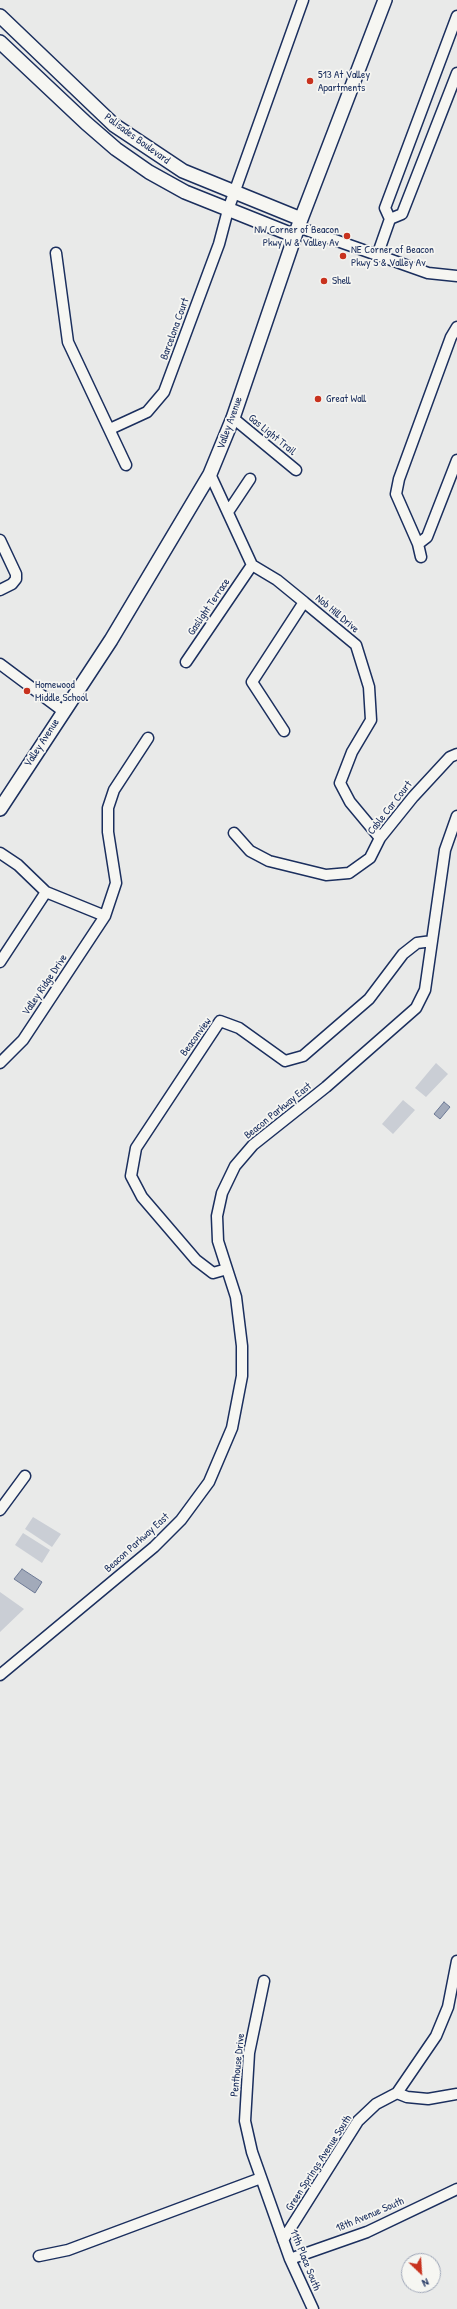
<!DOCTYPE html>
<html>
<head>
<meta charset="utf-8">
<style>
	body { margin:0 }
	#map { position:relative; width:457px; height:2309px; overflow:hidden; background:#e9eae9; font-family:"Patrick Hand",sans-serif }
	canvas { display:block }
	.north { position:absolute; left:401px; top:2253px; width:40px; height:40px; box-sizing:border-box; background:#f6f6f2; border:1px solid #9ea6b7; border-radius:50%; rotate:155deg; font-size:11px; font-weight:700; line-height:16px; text-align:center; color:#1b2f5e }
	.north::after { content:''; display:block; margin:auto; width:14px; height:18px; background:#c8321e; clip-path:polygon(50% 0,100% 100%,50% 72%,0 100%) }
</style>
</head>
<body>
<div id="map">
<canvas width="457" height="2309"></canvas>
<div class="north">N</div>
</div>
<script>
const context = document.querySelector('canvas').getContext('2d');
context.lineJoin = 'round';
function fillPath(path, color) { context.fillStyle = color; context.fill(path, 'evenodd'); }
const poly = rows => new Path2D(rows.map(r => 'M' + r).join(''));
function trace(path, color, width, dash) { context.strokeStyle = color; context.lineWidth = width; context.lineCap = dash ? 'butt' : 'round'; context.setLineDash(dash || []); context.stroke(path); }
function label(font, color, halo, rows, align = 'center') {
  context.font = font + ' "Patrick Hand",sans-serif'; context.lineWidth = 3.5; context.setLineDash([]); context.textBaseline = 'middle'; context.strokeStyle = halo; context.fillStyle = color; for (const [text, x, y, turn = 0] of rows) {
    context.save(); context.translate(x, y); context.rotate((+turn || 0) * Math.PI / 180); context.textAlign = isNaN(turn) ? turn : align; if (halo) context.strokeText(text, 0, 0); context.fillText(text, 0, 0); context.restore();
  }
}
fillPath(poly([
	[436,1063,448,1074,426,1097,415,1088],
	[403,1100,415,1110,393,1134,382,1124],
	[33,1517,61,1534,52,1547,25,1529],
	[23,1533,50,1550,42,1563,15,1545],
	[0,1592,24,1609,0,1632]
]), '#caced5');
const water = poly([
	[444,1102,450,1107,440,1119,434,1114,444,1102],
	[22,1569,42,1582,35,1593,14,1579,22,1569]
]);
fillPath(water, '#a2aaba');
trace(water, '#6c7995', 1);
const minor = poly([
	[457,16,385,208,390,219,402,214,457,73],
	[298,227,428,273,457,276],
	[56,253,68,342,126,465],
	[377,256,390,219],
	[233,418,296,470],
	[110,429,147,412,164,392,219,244,228,210,303,0],
	[210,474,252,565,277,580,304,602],
	[228,512,250,479],
	[0,540,16,574,16,579,12,584,0,590],
	[418,544,427,537,457,460],
	[421,557,418,544,396,494,399,479,451,337,457,327],
	[186,662,252,565],
	[0,664,63,711],
	[284,731,252,682,304,602,356,645,369,687,371,720,352,752,340,783,350,802,380,838],
	[234,833,250,851,269,861,326,875,349,873,370,858,380,838,413,797,450,757,457,754],
	[0,853,18,865,46,892,105,916],
	[0,962,46,892],
	[0,1063,23,1040,105,916,116,883,108,832,108,808,114,790,148,738],
	[227,1269,213,1273,196,1260,142,1197,131,1176,136,1148,220,1021,239,1028,285,1061,303,1056,369,999,403,954,417,943,432,941],
	[0,1510,25,1476],
	[0,1675,154,1547,181,1520,209,1482,232,1428,242,1376,242,1346,236,1297,218,1241,217,1216,222,1193,235,1166,253,1145,326,1087,416,1008,425,990,445,850,457,816],
	[264,1981,249,2053,245,2121,252,2152,290,2259,313,2309],
	[397,2093,407,2097,428,2099,457,2094],
	[283,2240,358,2121,376,2104,397,2093,436,2036,448,2007,457,1961],
	[39,2256,68,2250,261,2178],
	[290,2259,367,2232,457,2189]
]);
const major = poly([
	[0,16,114,125,183,171,301,219],
	[0,42,86,123,116,149,149,172,185,192,295,236],
	[0,809,111,640,210,474,233,418,298,227,385,0]
]);
trace(minor, '#1b2f5e', 13);
trace(major, '#1b2f5e', 16);
trace(minor, '#f6f6f2', 10);
trace(major, '#f6f6f2', 13);
for (const [x, y, r, color] of [
	[310,81,4,"#c8321e"],
	[347,236,4,"#c8321e"],
	[343,256,4,"#c8321e"],
	[324,281,4,"#c8321e"],
	[318,399,4,"#c8321e"],
	[27,691,4,"#c8321e"]
]) { const dot = new Path2D(); dot.arc(x, y, r, 0, 2 * Math.PI); context.fillStyle = color; context.fill(dot); trace(dot, '#f6f6f2', 1.5); }
label('11px', '#1b2f5e', '#f6f6f2', [
	["513 At Valley",318,75],
	["Apartments",318,88],
	["NW Corner of Beacon",339,230,"right"],
	["Pkwy W & Valley Av",339,243,"right"],
	["NE Corner of Beacon",351,250],
	["Pkwy S & Valley Av",351,263],
	["Shell",332,281],
	["Great Wall",326,399],
	["Homewood",35,685],
	["Middle School",35,698]
], 'left');
label('11px', '#1b2f5e', '#f6f6f2', [
	["Palisades Boulevard",137,139,36],
	["Barcelona Court",175,329,-70],
	["Valley Avenue",230,423,-70],
	["Gas Light Trail",272,435,39],
	["Gaslight Terrace",209,607,-56],
	["Nob Hill Drive",337,614,40],
	["Valley Avenue",42,743,-57],
	["Cable Car Court",390,808,-52],
	["Valley Ridge Drive",45,985,-56],
	["Beaconview",196,1037,-54],
	["Beacon Parkway East",278,1111,-39],
	["Beacon Parkway East",137,1543,-42],
	["Penthouse Drive",238,2065,-84],
	["Green Springs Avenue South",319,2163,-57],
	["18th Avenue South",370,2215,-23],
	["11th Place South",305,2260,68]
]);
</script>
</body>
</html>
